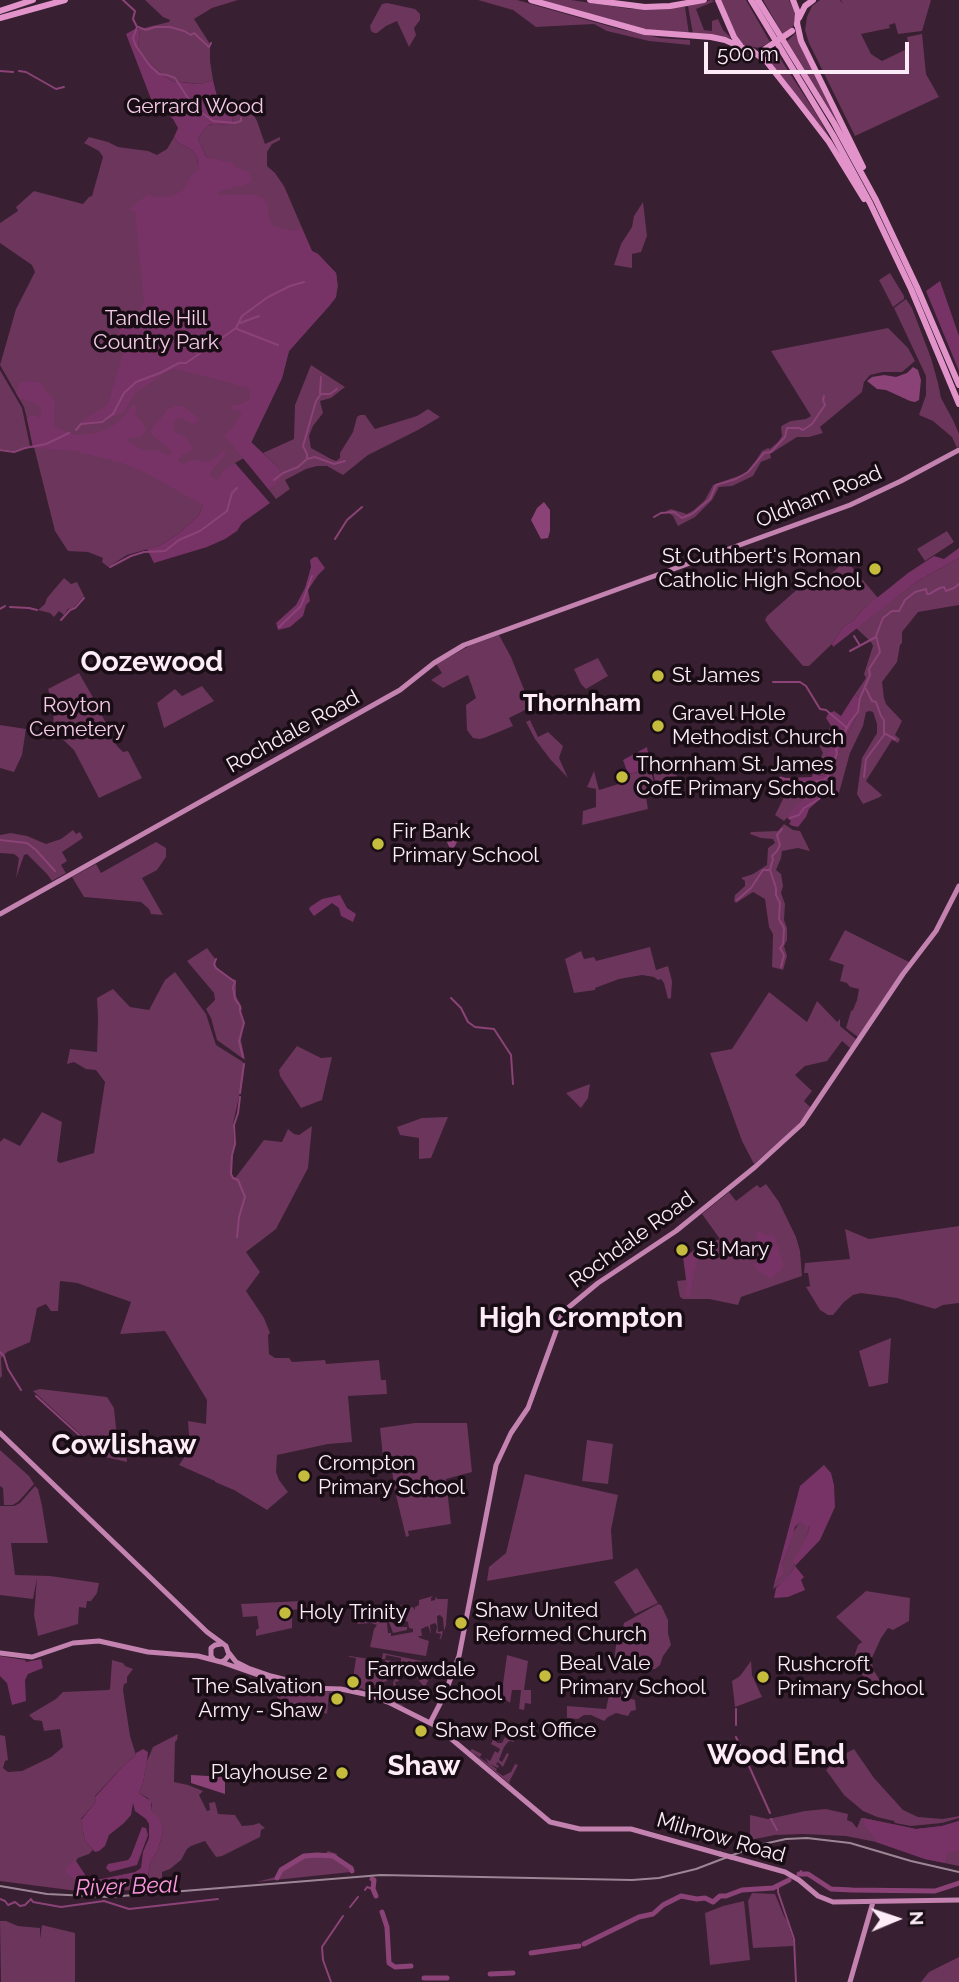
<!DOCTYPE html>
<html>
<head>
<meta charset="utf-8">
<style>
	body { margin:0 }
	#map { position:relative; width:959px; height:1982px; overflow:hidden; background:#381f31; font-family:Raleway,sans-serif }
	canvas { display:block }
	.north { position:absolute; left:861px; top:1884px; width:70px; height:70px; -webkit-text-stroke:5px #190d15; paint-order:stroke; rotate:88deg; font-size:19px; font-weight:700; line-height:28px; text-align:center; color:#fdebf7 }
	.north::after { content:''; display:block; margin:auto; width:24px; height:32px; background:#fdebf7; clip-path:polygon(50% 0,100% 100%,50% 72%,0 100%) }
	.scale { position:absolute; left:704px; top:42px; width:205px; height:32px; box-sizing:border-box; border:4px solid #fdebf7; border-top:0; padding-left:9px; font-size:21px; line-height:24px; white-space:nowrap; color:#fdebf7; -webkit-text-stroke:5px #190d15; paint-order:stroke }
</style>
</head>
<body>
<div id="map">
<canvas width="959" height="1982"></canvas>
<div class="north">N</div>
<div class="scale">500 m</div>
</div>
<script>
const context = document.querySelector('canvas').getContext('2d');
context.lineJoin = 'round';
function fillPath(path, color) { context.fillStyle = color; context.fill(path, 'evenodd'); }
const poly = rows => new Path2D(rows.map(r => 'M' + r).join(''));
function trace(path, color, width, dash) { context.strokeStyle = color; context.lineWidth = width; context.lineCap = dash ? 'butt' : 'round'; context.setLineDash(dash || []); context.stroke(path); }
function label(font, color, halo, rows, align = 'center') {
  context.font = font + ' Raleway,sans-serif'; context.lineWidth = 7; context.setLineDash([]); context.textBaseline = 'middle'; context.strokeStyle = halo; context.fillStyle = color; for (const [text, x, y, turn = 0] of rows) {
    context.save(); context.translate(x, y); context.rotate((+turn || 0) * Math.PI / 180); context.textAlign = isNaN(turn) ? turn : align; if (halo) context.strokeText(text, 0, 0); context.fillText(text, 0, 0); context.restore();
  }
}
fillPath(poly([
	[145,0,238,0,212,8,194,19,210,44,210,61,213,80,200,84,172,81,163,75,143,56,138,49,140,29,169,22,170,20,163,17],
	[478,0,517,0,619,29,661,38,690,40,690,45,649,41,607,31,594,24,536,27,513,10],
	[541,0,571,0,631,9,685,7,689,34,657,32,627,26],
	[710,0,715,1,696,9,704,30,712,31,712,21,718,19,723,30,731,38,693,34,688,6,705,3],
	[721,0,746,0,770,42,759,48,743,45,738,40],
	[763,0,789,0,796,14,794,25,788,32,783,35],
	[820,0,840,0,843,4,841,0,931,0,922,31,898,34,895,23,889,25,890,28,861,34,871,54,882,61,909,48,907,37,922,34,926,74,939,97,855,136,809,43,805,30,807,17,812,6],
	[387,3,415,9,420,14,420,20,414,28,416,35,409,47,397,21,386,26,377,33,374,33,371,31,370,26,382,4],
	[797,32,840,127,787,41],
	[774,49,817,115,840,156,761,55],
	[243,103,252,112,257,121,265,144,280,137,280,140,272,144,267,152,267,166,275,173,284,186,312,251,318,254,336,273,338,286,336,297,330,305,289,351,282,378,244,458,235,463,203,505,199,515,178,534,159,546,127,555,108,567,102,562,103,558,88,552,68,551,55,531,24,407,0,365,16,309,35,272,32,265,0,243,0,223,18,211,16,207,34,191,83,204,89,197,92,196,103,157,99,151,84,143,89,137,108,142,118,147,148,151,157,155,167,149,174,137,178,143,192,150,197,157,198,165,208,158,205,155,198,138,207,126,213,124,232,125,234,107],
	[643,202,647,236,641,252,632,254,632,268,614,265,621,244,632,227,634,216],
	[890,273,904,296,904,299,893,307,879,280],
	[906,299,912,308,931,358,938,383,941,398,953,420,959,434,959,446,957,448,952,437,933,421,919,415,926,395,926,376,894,308],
	[888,328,908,348,915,361,902,372,883,372,870,375,864,382,862,392,820,427,823,433,809,437,797,437,770,454,771,458,761,462,753,476,732,486,719,487,712,500,695,517,678,526,673,516,666,511,671,509,687,514,694,510,705,500,713,485,744,474,752,467,762,451,768,448,770,449,778,442,782,436,781,427,783,425,791,421,806,419,811,416,771,351],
	[311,365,345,387,331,398,320,401,323,413,313,426,309,436,311,448,331,459,336,461,340,458,340,453,353,432,357,417,360,415,365,415,375,429,417,416,428,409,440,417,418,430,368,455,343,475,327,466,317,466,306,469,285,480,290,489,276,499,269,490,279,481,279,468,263,453,294,439,295,405],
	[0,370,22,408,30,446,14,451,0,449],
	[947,531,954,542,925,561,917,549],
	[959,558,959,605,918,612,902,632,902,643,900,645,897,662,882,682,884,698,886,704,902,721,895,735,900,739,898,743,892,740,866,781,882,795,880,797,863,804,857,794,862,758,877,733,877,724,873,712,870,711,866,712,863,726,850,753,839,793,829,787,838,754,858,713,861,700,855,694,866,678,864,674,873,646,871,642,856,628,916,582],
	[846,560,878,598,863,609,854,620,843,627,832,644,809,666,803,666,771,629,765,620,767,616,809,579,816,586,819,585],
	[64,578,71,584,77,582,84,596,73,608,68,609,64,615,59,611,54,617,50,613,38,610,45,604,47,598],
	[499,635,511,657,531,707,509,718,513,726,484,738,479,739,473,738,467,730,466,705,476,698,468,675,443,688,431,680,442,673,436,664,471,645],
	[598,658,608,676,586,689,581,684,574,669],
	[79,673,95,701,117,746,123,752,128,751,142,778,99,798,74,750,54,731,53,727,54,709,48,689],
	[202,686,214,701,164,728,157,703,175,689,182,696],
	[530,720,538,737,548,732,563,746,559,758,568,778,550,759,535,739,526,722],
	[0,725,26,729,22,755,14,772,0,768],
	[835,725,839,729,828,752,828,766,824,775,819,776,814,773,823,753,819,745,831,726],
	[664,761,672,765,677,776,659,794,657,793,652,764],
	[651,769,656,795,646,797,648,809,582,825,583,811,596,807,596,789,587,787,594,771,599,790,625,782,624,775],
	[789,787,804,788,808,791,808,795,784,821,775,815],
	[784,824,793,830,800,831,810,851,798,848,782,851,781,858,776,870,781,874,783,886,781,893,785,904,784,920,787,928,787,940,784,946,787,956,783,970,772,967,773,934,769,927,765,899,753,892,736,903,734,901,735,895,745,886,745,881,741,878,753,874,767,865,768,848,775,843,773,839,761,838,750,834,751,832,778,831],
	[73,830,76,834,80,832,83,838,62,852,67,861,61,865,66,873,52,881,47,874,27,854,24,855,16,878,19,858,14,854,0,853,0,835,11,833,27,836,46,844,61,839],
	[156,842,166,848,166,857,157,870,142,878,163,915,151,914,149,909,141,902,84,897,72,877,96,864,101,873],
	[845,930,909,962,858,1037,846,1028,851,1011,853,1010,857,1000,859,989,850,987,847,983,840,981,844,965,829,960],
	[650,947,656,970,668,966,672,981,671,998,668,999,664,983,661,979,658,980,654,977,642,975,619,979,595,988,595,990,574,993,565,959,581,951,584,959,594,957,596,961],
	[207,948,216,960,215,966,227,977,236,980,236,996,242,1008,241,1012,244,1023,241,1040,245,1060,217,1040,211,1018,206,1009,215,1000,214,993,187,961],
	[175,972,206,1014,216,1045,243,1062,244,1068,242,1083,233,1124,234,1145,231,1156,231,1175,233,1178,236,1177,264,1140,282,1142,288,1129,294,1134,299,1135,312,1126,308,1168,276,1229,246,1252,260,1272,246,1291,264,1318,270,1333,268,1335,269,1354,275,1358,289,1358,292,1362,325,1360,326,1364,379,1360,381,1380,386,1380,387,1394,348,1396,352,1442,328,1444,277,1455,276,1472,279,1480,288,1492,267,1510,234,1490,215,1482,215,1481,179,1465,190,1449,188,1421,206,1424,207,1400,165,1331,120,1334,131,1302,77,1283,60,1281,58,1311,51,1311,46,1304,37,1308,30,1342,7,1352,1,1358,2,1376,0,1378,0,1142,4,1138,20,1146,42,1112,62,1122,57,1161,60,1163,94,1153,105,1082,96,1070,86,1069,74,1062,67,1064,70,1049,97,1052,98,1018,97,998,113,989,130,1007,149,1010,165,980],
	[769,992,807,1022,817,1001,837,1022,840,1019,840,1026,857,1040,850,1048,842,1041,827,1061,805,1066,795,1075,812,1091,804,1101,811,1108,794,1130,754,1164,742,1141,710,1053,732,1049],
	[297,1046,321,1058,332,1057,322,1100,301,1108,280,1076,279,1070],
	[590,1084,588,1098,581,1108,566,1093],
	[448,1117,431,1158,419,1159,419,1138,400,1135,397,1127,422,1118],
	[766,1184,779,1202,796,1237,800,1251,802,1276,741,1297,738,1305,709,1299,683,1299,680,1297,677,1281,686,1280,683,1257,698,1248,720,1239,702,1214,729,1192,736,1201,757,1185,760,1188],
	[959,1226,959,1303,943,1305,935,1309,897,1298,861,1293,853,1295,844,1302,833,1315,828,1315,820,1310,806,1287,810,1286,808,1273,804,1273,805,1263,850,1259,845,1229,869,1239],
	[891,1338,888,1383,869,1387,859,1351],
	[40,1389,107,1397,114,1408,116,1428,125,1443,127,1462,105,1457,105,1448,91,1447,91,1444,33,1391],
	[415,1423,467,1423,472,1472,446,1479,451,1524,408,1531,409,1536,406,1537,394,1487,392,1469,384,1468,380,1428],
	[587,1440,613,1444,608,1484,582,1481],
	[0,1450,29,1476,34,1484,19,1501,13,1505,4,1505,3,1488,0,1486],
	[525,1474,618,1495,611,1530,613,1559,487,1581,489,1567,506,1553],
	[35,1486,38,1489,42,1506,48,1543,11,1543,15,1575,50,1576,99,1583,97,1593,91,1601,87,1601,86,1608,79,1607,78,1624,38,1636,34,1615,37,1578,33,1599,0,1595,0,1506,14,1506,20,1503],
	[801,1520,804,1527,810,1525,807,1535,791,1573,782,1583,773,1589,774,1584,781,1577,782,1565,789,1548,792,1534],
	[637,1568,658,1603,635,1614,614,1582],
	[866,1591,910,1598,909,1621,893,1630,888,1628,881,1638,871,1660,874,1671,889,1695,883,1696,878,1686,867,1681,857,1668,855,1654,858,1645,862,1642,836,1617],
	[438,1595,436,1596,437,1599,448,1599,446,1625,444,1631,443,1618,440,1615,437,1616,438,1632,443,1631,441,1639,438,1638,440,1638,441,1634,436,1633,437,1626,435,1623,430,1625,431,1634,428,1626,421,1629,422,1636,418,1636,420,1638,429,1641,426,1656,370,1647,374,1629,377,1625,371,1623,357,1624,361,1619,355,1617,355,1615,358,1614,363,1620,366,1620,367,1617,369,1619,369,1615,367,1615,367,1612,372,1611,371,1617,373,1618,373,1616,378,1616,377,1610,380,1610,379,1617,382,1616,382,1612,397,1627,407,1627,407,1630,393,1633,389,1622,387,1623,388,1633,391,1633,391,1636,413,1632,413,1629,409,1628,408,1622,406,1621,398,1624,384,1609,391,1607,388,1610,389,1613,394,1613,398,1611,399,1614,401,1612,398,1606,404,1604,399,1607,400,1610,405,1609,408,1611,408,1608,413,1607,415,1610,415,1607,419,1605,419,1600,433,1596,431,1598,431,1601,435,1600,436,1596],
	[301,1601,301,1609,292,1610,292,1628,256,1636,256,1630,259,1628,257,1616,243,1617,241,1604],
	[658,1604,661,1605,668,1620,668,1633,671,1645,663,1656,660,1665,655,1669,643,1671,625,1670,614,1660,618,1631,622,1631,624,1623],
	[383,1653,436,1664,425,1687,424,1687,417,1678,417,1671,420,1670,418,1680,421,1680,423,1671,420,1670,421,1667,408,1661,406,1666,409,1667,408,1674,411,1675,398,1678,399,1681,395,1682,398,1692,396,1692,393,1683,395,1679,391,1676,386,1678,387,1681,372,1686,370,1682,365,1684,367,1689,371,1690,385,1687,389,1697,394,1695,399,1698,399,1703,405,1707,356,1689,377,1694,362,1689,362,1688,359,1689,361,1678,353,1678,356,1658,349,1657,349,1656,378,1660,378,1671,380,1668,384,1667,385,1660,401,1662,401,1658,386,1655,385,1659,382,1659],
	[507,1655,528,1661,524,1690,531,1690,531,1704,525,1703,524,1710,519,1709,521,1690,512,1690,510,1703,506,1700,505,1703,501,1701,503,1698,501,1697,499,1700,493,1698,494,1695,499,1696,489,1692,502,1691],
	[112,1660,123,1663,125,1666,133,1669,127,1677,127,1683,124,1684,123,1690,130,1736,136,1755,125,1764,95,1796,96,1801,94,1804,81,1819,85,1841,93,1850,89,1854,78,1858,76,1861,73,1861,87,1887,142,1878,148,1876,150,1863,158,1850,163,1830,152,1812,152,1804,148,1798,139,1793,143,1783,147,1761,153,1747,178,1734,177,1740,175,1742,174,1782,188,1785,203,1791,199,1795,207,1811,210,1810,209,1803,215,1802,218,1814,235,1815,242,1826,253,1825,259,1823,265,1828,261,1830,260,1837,222,1856,216,1857,205,1841,191,1846,187,1849,181,1860,170,1869,162,1872,162,1888,114,1891,77,1891,0,1881,0,1735,5,1736,8,1760,5,1761,3,1768,8,1772,22,1771,51,1757,63,1747,60,1729,44,1731,42,1721,34,1720,29,1715,56,1699,63,1692,108,1690,110,1689],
	[751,1661,752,1675,762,1697,735,1707,732,1681,740,1676],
	[612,1682,617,1687,626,1688,625,1697,635,1700,636,1710,631,1711,628,1716,616,1713,608,1717,604,1721,591,1715,584,1715,578,1719,567,1718,567,1706,606,1709],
	[288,1688,308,1691,339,1692,339,1694,329,1693,327,1714,314,1709,303,1708,286,1713,276,1695],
	[495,1735,498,1735,494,1740,498,1743,502,1743,505,1737,514,1739,514,1742,509,1741,504,1747,499,1760,502,1762,507,1753,509,1754,503,1767,498,1762,496,1764,499,1766,498,1768,489,1764,497,1769,496,1771,503,1776,511,1772,515,1764,518,1765,509,1782,511,1785,457,1740,470,1751,472,1749,482,1754,479,1758,473,1753,489,1764,485,1758,490,1761,495,1751,498,1753,500,1749,491,1744],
	[854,1749,874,1778,903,1810,918,1817,943,1819,959,1816,959,1818,942,1823,911,1826,895,1823,894,1821,877,1817,863,1811,844,1795,826,1770,830,1766,829,1762],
	[826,1809,848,1814,847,1820,852,1822,857,1828,861,1818,863,1818,916,1829,942,1826,959,1821,959,1866,925,1859,876,1842,846,1836,803,1834,775,1835,750,1840,750,1815,768,1819,805,1811],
	[328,1851,337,1854,336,1858,340,1860,347,1867,350,1867,351,1872,256,1882,276,1877,279,1870,305,1857,325,1854],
	[752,1893,775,1894,784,1916,787,1921,793,1940,793,1946,753,1948,748,1901],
	[744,1901,750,1960,710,1965,705,1913,723,1906],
	[0,1921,6,1921,18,1926,40,1928,40,1939,42,1925,75,1933,75,1982,1,1982],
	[959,1957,959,1982,921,1982,929,1972]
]), '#6b355c');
fillPath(poly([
	[135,29,140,29,138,49,143,56,163,75,172,81,188,83,200,84,213,80,218,101,226,107,234,107,232,125,212,124,207,126,198,138,205,155,208,158,234,163,235,167,249,172,251,181,245,185,220,191,217,195,256,195,263,198,267,204,270,220,273,226,295,231,301,227,312,251,318,254,336,273,337,279,336,297,330,305,289,351,282,378,251,442,279,468,280,481,269,490,224,435,232,429,242,413,238,410,232,410,232,405,239,405,250,399,250,389,212,378,174,369,165,373,135,393,123,413,99,421,79,423,108,404,124,351,114,346,122,322,135,323,144,302,135,212,129,209,148,194,156,197,172,196,184,190,191,175,199,169,197,157,192,150,178,143,174,137,178,128,173,119,151,99,126,34],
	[940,281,959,336,959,371,926,291],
	[26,381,42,383,45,390,52,397,55,403,54,426,74,435,90,434,108,429,120,421,135,402,137,418,143,423,146,430,140,437,126,439,140,449,149,451,156,450,169,455,172,454,168,448,152,435,151,430,167,410,175,406,183,406,197,417,197,421,193,424,181,418,174,421,173,428,176,433,186,437,193,448,185,454,182,454,178,461,182,464,194,460,211,462,224,450,225,451,226,454,210,472,210,476,218,480,224,470,235,463,270,503,242,523,237,531,225,539,207,547,154,563,147,549,159,546,178,534,199,515,203,505,146,473,122,463,75,451,33,448,27,419,33,415,40,418,41,408,38,404,19,398,16,393,20,382],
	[959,548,959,558,916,582,833,647,832,644,843,627,854,620,863,609,908,573,934,556,944,559],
	[314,557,317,557,325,568,318,575,308,590,310,601,306,605,303,616,290,627,278,630,276,623,296,605,305,588,311,567,310,560],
	[855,694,861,700,858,713,838,754,829,787,821,798,809,809,806,817,798,827,793,826,789,824,791,821,787,818,789,813,808,795,808,791,804,788,780,784,780,776,785,778,812,777,813,772,819,776,824,775,828,766,828,752,839,729,835,725,831,726,826,718,828,714,834,711,841,716],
	[647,747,651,769,628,774,623,760],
	[340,895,347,908,356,914,353,922,341,916,339,908,332,903,314,916,311,912,309,909,310,907,322,899],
	[759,1231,763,1234,774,1235,783,1263,783,1268,771,1279,757,1270,754,1265,761,1256,756,1239,757,1232],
	[698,1249,701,1249,693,1275,690,1296,685,1296,687,1283,684,1258],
	[824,1465,831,1473,834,1485,835,1507,820,1540,795,1566,804,1577,801,1580,805,1590,788,1597,774,1598,776,1588,791,1573,795,1564,793,1562,807,1535,810,1526,804,1527,801,1521,795,1527,789,1548,782,1565,783,1572,781,1577,774,1584,800,1486],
	[0,1656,25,1660,26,1662,41,1659,43,1668,28,1674,25,1680,26,1701,12,1705,7,1683,0,1676],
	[143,1749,148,1752,147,1761,143,1783,139,1793,151,1801,152,1812,159,1819,163,1830,158,1850,150,1863,148,1876,142,1878,83,1886,66,1873,66,1868,73,1861,76,1861,86,1876,96,1880,135,1872,141,1868,143,1852,149,1838,149,1824,146,1819,135,1811,133,1803,131,1815,124,1823,109,1835,105,1846,99,1851,95,1852,85,1841,81,1820,94,1804,96,1801,95,1797,125,1764,135,1756,136,1753],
	[863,1818,916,1829,942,1826,959,1821,959,1850,947,1853,945,1863,925,1859,876,1842,876,1839,864,1825],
	[142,1827,146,1828,148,1835,137,1865,110,1872,106,1868,108,1864,128,1860,131,1856]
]), '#783366');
fillPath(poly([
	[913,367,918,370,921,380,919,400,915,402,910,401,886,390,877,389,867,381,872,377,884,375,896,377,907,373],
	[544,502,550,510,550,531,548,538,541,539,531,520,537,508],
	[460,822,463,824,464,828,454,848,450,849,443,833,455,823],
	[191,1775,225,1777,225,1794,191,1783]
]), '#8b4377');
trace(poly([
	[123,0,135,11,133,19,137,27,133,38,136,46,150,66,159,74,167,75,175,78,193,106,213,121,235,123,241,121,241,118],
	[138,27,146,30,155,27,170,27,184,31,191,35,194,33,209,47,211,43],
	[0,71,13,72],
	[19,71,26,72,56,89,64,87],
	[240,323,259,316],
	[237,329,278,345],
	[320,393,321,377],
	[76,430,81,424,102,422,113,414,124,393,136,382,160,373,179,363,186,363,236,328,242,316,268,297,290,286,304,282],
	[0,450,14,452,25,448,46,444,69,433],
	[307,459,315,457,334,464,345,461],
	[274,480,283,473,298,467,307,459,307,454,303,446,316,401,321,394,330,394,337,389],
	[654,517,661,513,674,512,682,518,692,514,710,499,716,485,736,479,748,472,764,453,771,452,785,437,787,428,799,428,803,430,812,424,825,405,823,400,824,396],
	[335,539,347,520,362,507],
	[110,567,131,556,144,552,165,551,179,540,200,531,227,511,232,493,237,488],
	[10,607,29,608,37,610],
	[0,609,5,606],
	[61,620,70,610,75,608,84,598],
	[279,627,301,606,312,576],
	[854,636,859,644],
	[850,651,876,637],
	[773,682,800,682,806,686,820,709,826,710,846,727],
	[884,733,895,739],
	[864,777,866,759,884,735,884,720,881,716,876,702,872,701,866,689],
	[780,778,810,783,823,780,826,778],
	[790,818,799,815,804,808,819,799,828,783,828,776,837,754,836,749,850,722,858,712,860,698,870,675,869,669,880,652,876,636,883,618,892,611,899,611,905,600,915,592,926,589,927,594,929,594,940,588,944,587,946,591,954,588,959,584],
	[0,840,27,843,36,850,55,871],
	[770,870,776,888,776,895,780,903,779,919,784,928,783,944,780,948,784,955,781,967],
	[737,900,751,888,763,870,770,870,773,859,772,856,777,851,780,845,777,835,782,829],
	[216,959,214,964,216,968,235,982,233,987,235,999,240,1006,240,1011,244,1023,239,1041,243,1057],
	[451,998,461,1008,468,1022,475,1027,494,1029,511,1055,513,1084],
	[240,1093,244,1064],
	[237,1237,239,1217,245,1197,238,1180,233,1178,231,1174,232,1155,235,1144,234,1125,238,1113,240,1097],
	[0,1352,4,1356,8,1369,21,1390],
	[36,1396,90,1445],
	[736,1709,736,1725],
	[736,1737,770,1813],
	[771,1819,777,1830],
	[801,1871,801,1873],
	[782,1883,778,1888,778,1892,794,1939,796,1982],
	[365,1890,367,1887,373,1889],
	[0,1899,5,1901,8,1905,15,1902,20,1906,25,1905,31,1899,33,1902,61,1907,104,1901,129,1909,218,1899],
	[350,1907,358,1897],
	[331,1982,323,1960,322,1947,343,1916]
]), '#8b4377', 2);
trace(poly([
	[799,1874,808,1874,831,1889,852,1890,935,1891,959,1883],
	[277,1878,281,1870,304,1856,317,1855,333,1856,351,1868,352,1871],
	[372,1879,374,1880,373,1889,376,1896],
	[382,1912,387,1927,389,1963,395,1967,411,1966],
	[584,1944,639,1917,653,1914,663,1905,681,1896,697,1899,705,1898,713,1902,720,1896,726,1896,742,1890,773,1888,789,1880],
	[531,1953,579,1946],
	[490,1974,513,1973],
	[424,1978,447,1978]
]), '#8b4377', 5);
trace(poly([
	[0,914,400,690,434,663,464,645,850,505,901,481,959,450],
	[0,1433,207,1632,226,1646,229,1655,225,1660,221,1662],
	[0,1653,32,1657,73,1643,99,1641,148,1652,198,1656,221,1662,287,1685,307,1688,341,1689,369,1695,390,1703,436,1726,550,1822,580,1829,631,1829,720,1854],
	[229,1653,236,1662,248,1668,271,1676,314,1687],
	[214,1660,211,1656,211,1648,215,1645,221,1644],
	[430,1723,444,1696,459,1656,496,1465,511,1433,528,1408,563,1312,598,1283,676,1231,755,1167,802,1124,903,974,936,931,959,886],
	[731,1857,785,1872,799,1880,818,1896,833,1902,959,1900],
	[850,1982,873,1902]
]), '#c382b0', 5);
trace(poly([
	[531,0,645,32,711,37,725,40,743,48],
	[590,0,645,7,670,6,704,0],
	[718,0,734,37,740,45],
	[751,0,833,135,870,203,911,289,959,404],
	[758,0,834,123,876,200,917,287,959,385],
	[793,0,798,13,797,25],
	[0,11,33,0],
	[0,18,65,0],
	[799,18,805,6,813,0],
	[797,23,801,41,863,167],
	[751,50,766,61,796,99,829,142,864,199]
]), '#e293ca', 6);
trace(poly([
	[0,1886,47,1894,109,1897,381,1875,632,1880,659,1878,696,1869,759,1845,786,1839,807,1838,850,1843,911,1861,959,1872]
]), '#9d8796', 2);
trace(poly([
	[720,1854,731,1857]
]), '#c382b0', 5);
trace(poly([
	[765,49,792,31]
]), '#e293ca', 6);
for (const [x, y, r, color] of [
	[875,569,7,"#c5bc3d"],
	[658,676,7,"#c5bc3d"],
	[658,726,7,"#c5bc3d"],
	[622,777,7,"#c5bc3d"],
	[378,844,7,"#c5bc3d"],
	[682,1250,7,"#c5bc3d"],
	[304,1476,7,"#c5bc3d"],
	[285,1613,7,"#c5bc3d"],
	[461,1623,7,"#c5bc3d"],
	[545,1676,7,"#c5bc3d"],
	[763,1677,7,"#c5bc3d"],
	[353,1682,7,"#c5bc3d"],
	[337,1699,7,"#c5bc3d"],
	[421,1731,7,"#c5bc3d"],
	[342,1773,7,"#c5bc3d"]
]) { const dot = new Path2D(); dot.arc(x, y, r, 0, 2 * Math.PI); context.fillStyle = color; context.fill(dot); trace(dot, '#190d15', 2.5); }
label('21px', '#f4cae6', '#190d15', [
	["Gerrard Wood",195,107],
	["Tandle Hill",156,319],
	["Country Park",156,343],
	["Royton",77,706],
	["Cemetery",77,730]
]);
label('21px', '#fdebf7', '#190d15', [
	["Oldham Road",819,497,-22],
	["Rochdale Road",293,732,-29],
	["Rochdale Road",632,1240,-36],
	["Milnrow Road",721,1838,16]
]);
label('21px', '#fdebf7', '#190d15', [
	["St Cuthbert's Roman",861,557,"right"],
	["Catholic High School",861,581,"right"],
	["St James",672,676],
	["Gravel Hole",672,714],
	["Methodist Church",672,738],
	["Thornham St. James",636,765],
	["CofE Primary School",636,789],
	["Fir Bank",392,832],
	["Primary School",392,856],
	["St Mary",696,1250],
	["Crompton",318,1464],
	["Primary School",318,1488],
	["Shaw United",475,1611],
	["Reformed Church",475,1635],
	["Holy Trinity",299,1613],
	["Beal Vale",559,1664],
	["Primary School",559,1688],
	["Rushcroft",777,1665],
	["Primary School",777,1689],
	["Farrowdale",367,1670],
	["House School",367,1694],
	["The Salvation",323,1687,"right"],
	["Army - Shaw",323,1711,"right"],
	["Shaw Post Office",435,1731],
	["Playhouse 2",328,1773,"right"]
], 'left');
label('italic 23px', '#fc98df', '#190d15', [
	["River Beal",127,1887,-2]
]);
label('bold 24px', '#fdebf7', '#190d15', [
	["Thornham",582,704]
]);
label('bold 28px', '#fdebf7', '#190d15', [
	["Oozewood",152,663],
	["High Crompton",581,1319],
	["Cowlishaw",124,1446],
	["Wood End",776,1756],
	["Shaw",424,1767]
]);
</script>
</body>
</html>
